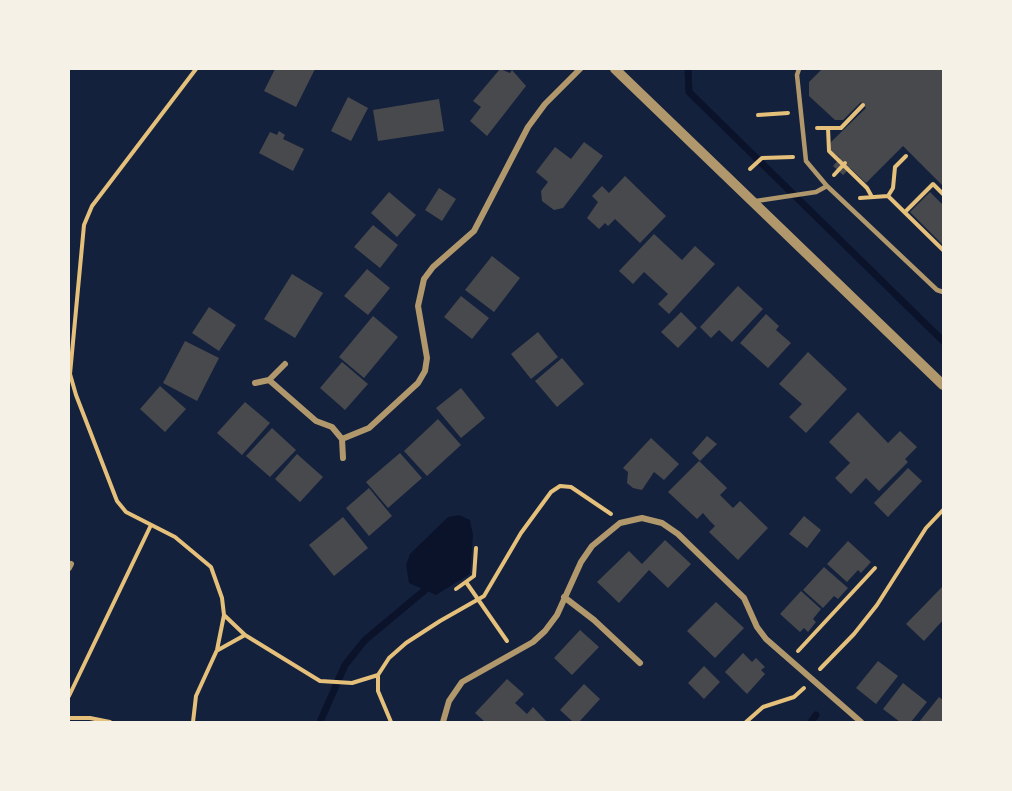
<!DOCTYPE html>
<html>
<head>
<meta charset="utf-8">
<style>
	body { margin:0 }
	#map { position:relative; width:1012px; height:791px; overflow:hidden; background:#14213d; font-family:Ubuntu,sans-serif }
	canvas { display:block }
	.frame { position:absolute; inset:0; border:70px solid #f6f1e7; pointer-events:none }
</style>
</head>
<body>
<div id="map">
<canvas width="1012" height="791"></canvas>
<div class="frame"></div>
</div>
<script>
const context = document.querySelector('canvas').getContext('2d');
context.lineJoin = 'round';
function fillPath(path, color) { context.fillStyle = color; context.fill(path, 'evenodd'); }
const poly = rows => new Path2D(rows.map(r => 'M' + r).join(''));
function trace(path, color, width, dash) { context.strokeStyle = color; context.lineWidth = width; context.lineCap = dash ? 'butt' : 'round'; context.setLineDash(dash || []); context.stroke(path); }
fillPath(poly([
	[459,515,470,520,473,535,470,574,436,595,409,583,406,565,410,554,448,517]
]), '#0b132b');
trace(poly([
	[688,69,689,92,943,341],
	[320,722,345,665,365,640,425,590],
	[811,722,816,715]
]), '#0b132b', 7);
fillPath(poly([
	[275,69,315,69,296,107,264,91],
	[500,69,510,73,512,70,526,86,487,136,470,121,481,107,473,101],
	[822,69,943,69,943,186,903,146,866,183,850,168,843,175,833,166,840,158,830,149,831,142,866,108,861,102,843,120,835,120,809,96,809,82],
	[348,97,368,108,351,141,331,131],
	[439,99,444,131,378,141,373,110],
	[279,131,285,135,283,139,304,149,293,171,259,153,270,132,277,135],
	[584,142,603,156,563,208,554,210,542,201,541,191,548,182,536,172,555,147,571,159],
	[625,176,666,216,640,243,615,219,608,226,605,223,599,229,587,218,598,202,592,196,602,186,609,193],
	[439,188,456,199,442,221,425,210],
	[389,192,416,215,397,237,371,213],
	[930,192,943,205,943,245,910,212],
	[373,225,398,245,380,268,354,247],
	[654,234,682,260,695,246,715,264,669,314,658,304,668,294,644,272,633,284,619,271],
	[492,256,520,278,494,312,465,290],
	[367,269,390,288,368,315,344,296],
	[292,274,323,293,295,338,264,319],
	[738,286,763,309,732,342,719,330,711,338,700,327],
	[461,296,489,318,472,339,444,317],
	[209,307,236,325,219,351,192,333],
	[681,312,697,328,678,348,661,332],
	[766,314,779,326,776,330,791,343,768,368,740,343],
	[373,316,398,337,364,378,339,357],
	[538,332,558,357,531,379,511,354],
	[185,341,219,358,197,401,163,383],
	[808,352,847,389,806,433,789,417,802,404,779,384],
	[562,358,584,384,557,407,535,381],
	[342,362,368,384,345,410,320,388],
	[160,386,186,409,165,432,140,409],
	[461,388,485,418,461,438,436,408],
	[245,402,270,423,242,455,217,433],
	[858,412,888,443,900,431,917,447,905,459,908,462,879,491,866,478,851,494,835,478,850,463,829,442],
	[438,419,461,445,427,476,404,451],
	[272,428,296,450,270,477,246,456],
	[707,436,717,444,700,461,692,453],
	[651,438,679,464,664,480,654,472,642,490,633,488,627,483,628,472,623,468],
	[400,453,422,478,388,508,366,482],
	[297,454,323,477,300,502,275,479],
	[699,461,727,488,720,495,733,508,740,501,768,528,738,560,709,532,715,526,709,520,703,513,697,519,668,492],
	[908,468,922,481,888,517,874,503],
	[369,488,392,516,369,536,346,508],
	[804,516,821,530,807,548,789,534],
	[343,517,368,548,334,576,309,545],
	[665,540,691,564,668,588,649,570,619,603,597,582,629,551,642,564],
	[848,541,871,562,861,573,858,570,847,582,827,564],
	[824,567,848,588,838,599,834,596,823,608,803,590],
	[943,586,943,620,924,641,906,624],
	[801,591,821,609,813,619,816,622,808,632,804,628,800,632,780,614],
	[716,602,744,628,715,658,687,631],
	[580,630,599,647,572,675,554,658],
	[743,653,752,662,756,658,765,667,761,670,765,674,747,694,725,672],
	[878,661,898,676,876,704,856,688],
	[704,666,720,682,704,699,688,683],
	[507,679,524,694,515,703,527,714,533,707,547,722,485,722,475,713],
	[903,683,927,702,911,722,900,722,883,709],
	[584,684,600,699,579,722,573,722,560,710],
	[939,697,943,700,943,722,919,722]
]), '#48494c');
trace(poly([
	[758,115,788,113],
	[817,128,841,128,863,105],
	[828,128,829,151,867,188,872,197],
	[750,169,762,158,793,157],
	[834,175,845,163],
	[888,196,893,188,895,167,906,156],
	[860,198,888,196,943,250],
	[905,212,933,184,943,194],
	[466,582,507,641],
	[456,589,474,576,476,548],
	[224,615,245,635],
	[218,650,245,635,320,681,352,683,378,675],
	[798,651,875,568],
	[820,669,854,634,877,605,926,528,943,510],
	[69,696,151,525],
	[69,718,90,718,110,722],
	[193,722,196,696,217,650,224,615,222,598,211,567,175,537,126,512,117,501,76,395,70,374,84,225,92,206,196,69],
	[391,722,378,691,378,675,389,658,406,643,440,621,484,596,521,533,551,492,560,486,571,487,611,514],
	[746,722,763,707,794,697,804,688]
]), '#e5c07b', 4);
trace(poly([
	[799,69,797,75,806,161,827,186],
	[756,201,816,192,827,186,937,290,943,292]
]), '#b1986c', 4.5);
trace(poly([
	[269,380,316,421,332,427,342,439,343,458],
	[255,383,269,380,285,364],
	[342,439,369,428,418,383,425,371,427,358,418,306,424,279,433,267,474,231,528,127,545,104,580,69],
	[69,568,71,564],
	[564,597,594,620,640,663],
	[443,722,449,701,462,682,533,642,545,631,557,615,581,562,592,546,620,523,642,518,662,523,678,534,744,598,757,627,766,639,861,722]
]), '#b1986c', 6);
trace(poly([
	[615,69,943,385]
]), '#b1986c', 10);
</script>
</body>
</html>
